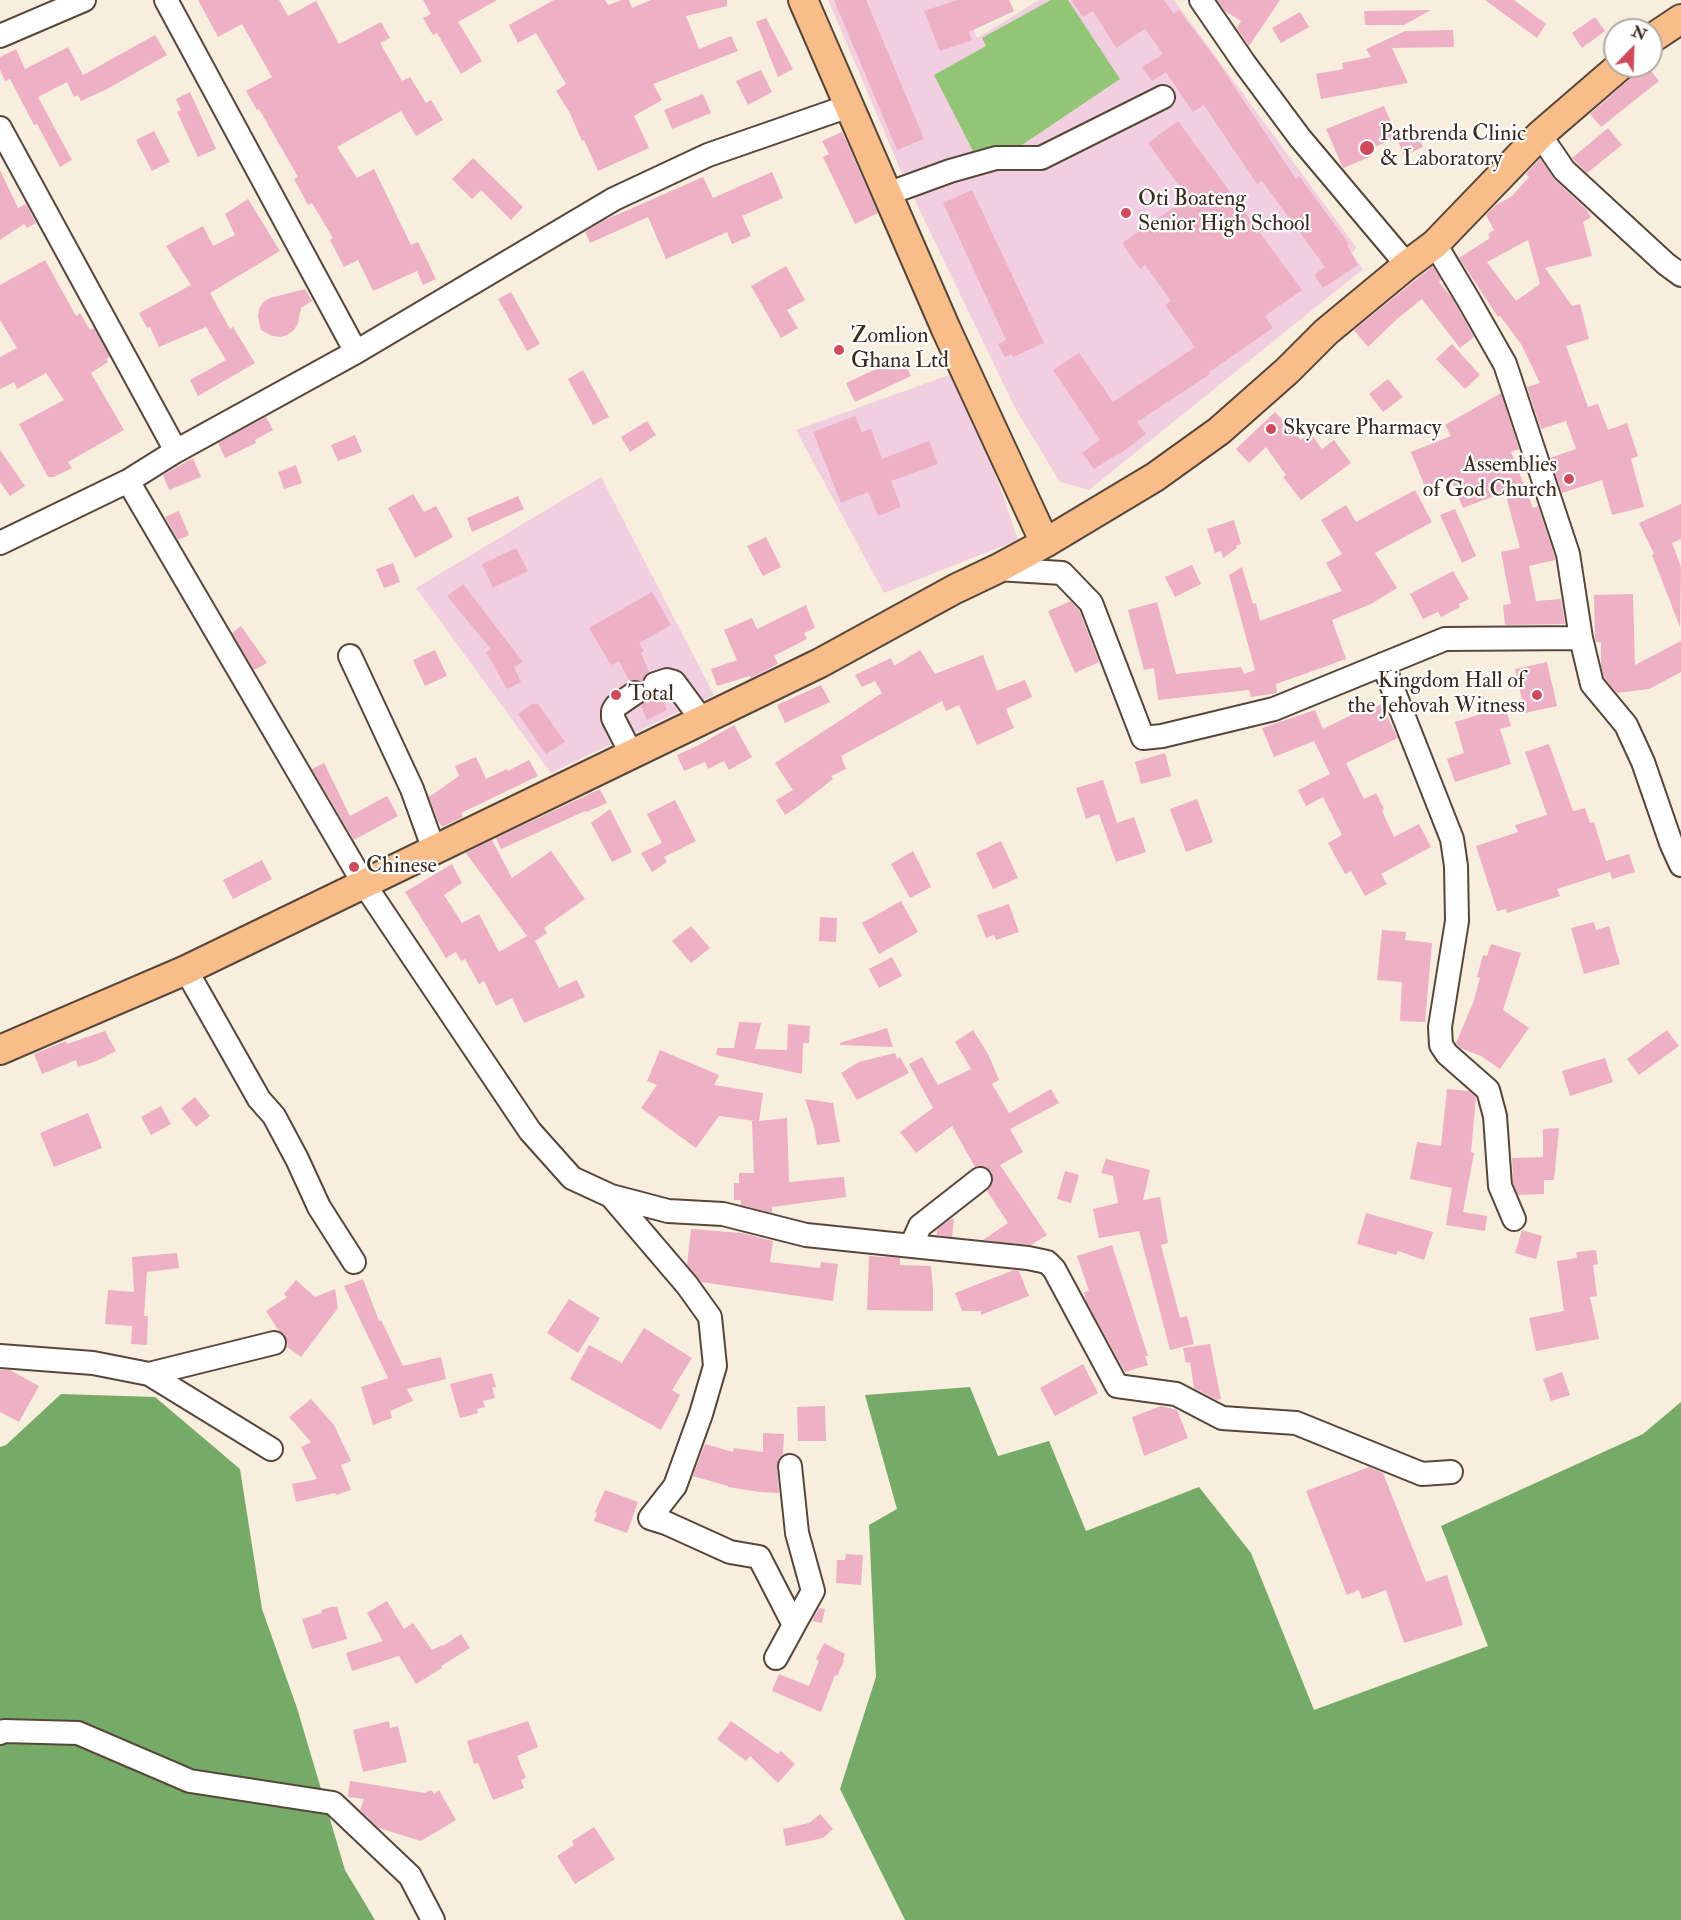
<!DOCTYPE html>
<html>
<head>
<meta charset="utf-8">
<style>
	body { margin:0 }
	#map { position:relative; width:1681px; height:1920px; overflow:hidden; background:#f8eede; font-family:"IM FELL Double Pica",serif }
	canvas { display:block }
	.north { position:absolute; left:1603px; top:18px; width:60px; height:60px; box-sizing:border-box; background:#fff; border:2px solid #b1aaa5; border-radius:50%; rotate:23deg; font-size:16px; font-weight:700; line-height:24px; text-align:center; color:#3b2a1e }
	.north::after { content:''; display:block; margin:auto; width:21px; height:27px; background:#d1495b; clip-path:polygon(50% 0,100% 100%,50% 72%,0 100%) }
</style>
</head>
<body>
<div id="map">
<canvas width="1681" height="1920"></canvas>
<div class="north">N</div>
</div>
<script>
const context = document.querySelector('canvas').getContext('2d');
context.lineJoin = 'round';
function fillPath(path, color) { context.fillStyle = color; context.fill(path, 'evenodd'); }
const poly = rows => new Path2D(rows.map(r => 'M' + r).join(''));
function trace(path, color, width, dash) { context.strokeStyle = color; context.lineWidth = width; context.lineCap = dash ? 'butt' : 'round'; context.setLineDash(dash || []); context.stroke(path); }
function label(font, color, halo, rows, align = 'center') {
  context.font = font + ' "IM FELL Double Pica",serif'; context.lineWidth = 4.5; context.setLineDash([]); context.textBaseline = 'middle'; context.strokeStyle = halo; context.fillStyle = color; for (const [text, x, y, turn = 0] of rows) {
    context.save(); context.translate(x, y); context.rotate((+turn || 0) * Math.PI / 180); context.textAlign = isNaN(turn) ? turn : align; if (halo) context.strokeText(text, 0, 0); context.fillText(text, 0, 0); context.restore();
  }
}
fillPath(poly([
	[828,0,963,0,977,38,1039,0,1174,0,1356,247,1352,254,1363,269,1089,490,1060,482,1015,408,904,178],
	[960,371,1018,540,884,593,796,430],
	[601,477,714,695,551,773,416,588]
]), '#f2cfe0');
fillPath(poly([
	[1051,0,1068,0,1120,79,1019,147,973,151,934,75,986,46,982,38]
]), '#92c576');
fillPath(poly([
	[970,1387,998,1456,1049,1441,1086,1531,1199,1487,1251,1553,1314,1710,1488,1646,1441,1526,1643,1434,1681,1402,1681,1920,905,1920,840,1789,876,1677,869,1525,897,1509,865,1395],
	[61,1394,155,1397,240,1469,262,1609,297,1708,345,1870,375,1920,0,1920,0,1447,6,1445]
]), '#75aa67');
fillPath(poly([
	[198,0,279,0,288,16,316,1,339,44,381,22,390,38,380,43,402,81,410,77,426,103,431,100,443,120,416,136,401,111,337,147,357,178,374,169,411,245,418,242,436,279,423,285,417,271,373,291,358,260,344,267,330,240,333,238,312,203,308,205,294,179,298,177,259,109,257,110,246,91,272,77,242,24,218,37],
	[423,0,497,0,458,22,482,61,461,74,437,33,433,35,423,18,431,14],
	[554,0,605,0,608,5,622,0,629,0,632,8,651,0,727,0,727,6,686,16,699,49,731,36,738,51,653,84,662,100,634,116,649,148,598,171,584,140,582,141,570,113,556,91,566,84,536,33,518,43,509,25],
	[834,0,866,0,924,139,897,150],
	[957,0,1009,0,1014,11,969,32,972,40,940,51,924,11],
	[1071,0,1164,0,1174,14,1179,10,1216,59,1296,179,1299,176,1349,244,1347,245,1358,265,1323,288,1314,275,1325,267,1262,181,1257,184,1204,105,1193,112,1166,72,1152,81,1142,67,1163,54,1145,29,1116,48,1093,11,1083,17],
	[1217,0,1280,0,1249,46,1237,28,1241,21,1225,11],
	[1485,0,1514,0,1546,24,1537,38],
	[1431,10,1404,25,1365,25,1364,11],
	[1300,12,1309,27,1281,43,1272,28],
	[1595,17,1605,31,1582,48,1572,33],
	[766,18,793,69,778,77,756,22],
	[1453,30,1454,47,1392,48,1408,83,1321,99,1316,74,1343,69,1342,63,1371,57,1366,49,1405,31],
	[155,35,167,55,107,89,81,101,78,95,74,97,67,82,38,97,72,160,60,167,37,124,34,125,10,79,5,81,0,70,0,57,16,49,25,69,68,47,83,75],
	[1641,66,1647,66,1659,81,1601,127,1590,114,1631,78,1636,70],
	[761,70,772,92,748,105,736,81],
	[190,92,216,149,198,157,177,112,181,110,176,99],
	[703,94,711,113,672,129,664,110],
	[1384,106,1396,134,1414,126,1423,147,1404,156,1397,138,1369,149,1372,156,1343,168,1326,129],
	[1178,121,1302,290,1265,316,1273,328,1209,372,1210,374,1137,422,1146,434,1120,454,1119,453,1094,469,1082,453,1100,440,1053,370,1079,353,1113,402,1195,347,1165,305,1171,301,1145,265,1140,269,1122,243,1188,198,1148,143],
	[1608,128,1622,145,1587,173,1572,158],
	[154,131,170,162,152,171,136,140],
	[842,132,878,213,855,224,823,157,829,154,822,141],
	[473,158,523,207,511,220,481,190,472,199,452,179],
	[1540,159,1555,180,1586,209,1591,217,1583,222,1592,256,1545,268,1572,306,1580,304,1589,339,1566,346,1588,407,1598,404,1608,430,1627,423,1638,456,1631,459,1644,507,1612,515,1602,480,1562,493,1550,458,1576,449,1566,421,1541,429,1527,387,1540,383,1521,344,1500,316,1498,317,1459,258,1490,238,1488,234,1494,230,1486,215,1496,205,1512,196,1529,177,1526,174],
	[1528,240,1540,284,1516,301,1487,262],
	[0,170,18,208,26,204,36,223,27,228,24,224,0,240],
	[772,172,783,198,742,216,751,236,732,244,727,232,666,259,648,217,590,243,585,232,605,220,703,177,713,198],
	[972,190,1044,343,1013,357,1012,354,1005,357,998,344,1006,340,943,203],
	[248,199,280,251,210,293,230,329,233,327,255,363,198,396,190,380,226,360,206,327,159,347,150,327,147,328,139,313,191,285,166,246,203,226,213,246,235,235,225,214],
	[45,260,76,316,80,313,90,330,94,328,110,357,106,359,108,362,91,373,124,430,68,462,72,468,54,477,48,477,19,424,64,400,46,373,17,389,14,382,0,389,0,357,17,348,0,320,0,285],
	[786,266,805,300,787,310,798,328,781,338,751,286],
	[1433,266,1441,280,1439,282,1452,298,1474,337,1460,348,1422,299,1397,319,1368,347,1354,330],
	[305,289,312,301,301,308,298,323,294,330,287,335,280,337,272,336,261,330,258,317,259,309,263,302,270,298],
	[511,292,540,344,527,351,498,299],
	[1452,344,1480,375,1465,389,1436,359],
	[902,357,911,376,855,402,846,383],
	[583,370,609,417,593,425,568,379],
	[1388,379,1403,397,1383,412,1369,394],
	[1501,393,1519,449,1511,452,1533,508,1538,506,1555,557,1555,560,1529,566,1536,601,1561,599,1565,624,1505,625,1503,605,1511,604,1501,552,1520,548,1505,492,1463,508,1450,477,1425,487,1411,452,1451,436,1445,425],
	[1275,412,1301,440,1310,433,1322,449,1334,440,1351,463,1301,500,1283,477,1286,475,1266,447,1249,463,1236,449],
	[855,416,862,432,871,429,882,459,929,441,938,464,891,481,901,507,878,516,868,492,841,503,813,432],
	[266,417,273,430,255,440,256,443,225,458,218,443],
	[647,421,656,435,630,452,621,437],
	[355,435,362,452,338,461,331,445],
	[0,450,25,486,10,496,0,482],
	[193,458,201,477,169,490,163,475],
	[296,465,302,483,284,489,278,472],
	[1415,490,1432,522,1375,553,1397,588,1371,604,1332,620,1346,659,1276,684,1277,693,1251,697,1249,690,1158,700,1154,668,1144,670,1128,610,1157,602,1176,674,1241,667,1244,674,1255,670,1229,575,1242,567,1253,604,1256,603,1260,621,1342,591,1326,563,1342,554,1321,520,1346,505,1356,522],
	[413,494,424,512,436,506,453,537,415,558,388,508],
	[518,496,524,509,472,532,467,518],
	[1681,504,1681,539,1672,543,1681,567,1680,627,1652,555,1654,554,1639,523],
	[1455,509,1476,556,1462,563,1440,515],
	[179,511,189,535,178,540,165,517],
	[1234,520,1241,544,1236,546,1237,548,1223,558,1221,551,1215,553,1207,529],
	[766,537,781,567,763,576,747,546],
	[516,548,528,571,493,588,482,564],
	[393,563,400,582,384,588,376,569],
	[1192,565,1201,584,1175,597,1165,577],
	[1453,571,1469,599,1459,604,1460,607,1441,617,1438,612,1423,619,1410,594],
	[463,584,523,662,514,667,521,682,507,689,486,652,491,649,447,596],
	[652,592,671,625,639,643,644,651,641,653,649,672,645,676,642,682,635,680,629,681,619,661,611,665,589,628],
	[1633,594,1635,665,1681,641,1681,672,1649,689,1617,693,1604,678,1601,665,1601,642,1596,642,1595,638,1594,595],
	[1071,601,1079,610,1099,662,1075,673,1048,611],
	[806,605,815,628,804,633,807,639,774,656,778,664,751,678,750,676,717,686,711,669,737,660,724,630,752,618,757,629],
	[241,626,267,663,254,670,232,633],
	[435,650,447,676,425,686,413,660],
	[920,650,935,674,983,655,997,691,1025,680,1032,697,1006,709,1014,728,977,745,959,705,946,711,942,701,841,756,846,769,831,776,833,779,796,808,785,815,776,800,793,790,775,763,882,693,875,681,862,687,855,675,891,658,894,666],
	[1547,662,1557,706,1525,713,1515,669],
	[821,685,830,702,785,723,777,705],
	[648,695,653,697,661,696,667,710,647,720,641,706,647,699],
	[532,704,538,704,565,742,546,754,518,714],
	[1381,704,1398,738,1346,763,1364,799,1376,793,1384,809,1382,811,1394,837,1419,824,1431,847,1381,874,1387,884,1365,896,1351,871,1345,874,1328,843,1342,835,1323,797,1306,806,1298,790,1330,774,1314,741,1274,757,1262,728,1315,710,1323,729,1372,705,1374,708],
	[1505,707,1511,726,1500,729,1511,764,1455,782,1447,759,1464,753,1455,722],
	[734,725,752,757,729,770,724,761,708,769,705,762,684,771,677,755,699,745],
	[1549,744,1573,811,1585,808,1590,823,1594,822,1606,861,1629,854,1635,872,1612,879,1610,872,1557,889,1560,896,1507,913,1506,909,1497,911,1476,846,1518,832,1515,825,1547,815,1525,752],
	[1165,753,1171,776,1141,784,1135,762],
	[476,757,486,779,507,769,508,771,529,760,538,776,461,813,463,817,442,827,438,821,429,797,459,776,455,766],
	[324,763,350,816,387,796,398,816,354,840,312,769],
	[1103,780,1117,823,1134,817,1146,852,1116,862,1099,814,1086,819,1076,788],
	[600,789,607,803,586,812,585,811,501,849,496,838],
	[1197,799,1213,842,1186,852,1170,809],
	[675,800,696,841,664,857,667,862,652,872,641,853,662,843,647,814],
	[610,809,632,852,612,862,591,823],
	[492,840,512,878,551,851,585,899,544,928,547,933,535,941,559,988,577,980,585,997,524,1023,512,998,496,1006,484,981,479,984,465,959,461,961,456,952,446,958,405,892,452,864,462,883,444,895,462,923,479,914,499,952,527,936,466,853],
	[1001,841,1018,878,993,889,976,853],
	[913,851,931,887,910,898,891,864],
	[262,860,272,879,233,899,223,880],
	[901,901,918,932,879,954,862,923],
	[1009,904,1019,932,996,940,994,935,986,938,977,915],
	[820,917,837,918,836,942,819,941],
	[1594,922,1596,930,1609,926,1620,964,1584,974,1571,928],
	[691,926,710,948,691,963,672,941],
	[1382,930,1406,932,1405,940,1432,943,1425,1022,1400,1021,1402,982,1377,980],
	[1491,944,1521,953,1503,1010,1529,1028,1500,1069,1481,1056,1460,1048,1456,1043,1473,1003,1480,978,1477,977,1483,955,1487,956],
	[892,957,902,976,879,988,869,969],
	[739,1022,761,1023,755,1049,787,1050,788,1024,810,1026,809,1043,803,1043,802,1074,716,1055,717,1048,734,1048],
	[887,1028,893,1047,840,1045,840,1043],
	[973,1030,989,1056,999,1080,992,1084,1009,1113,1051,1089,1059,1103,1010,1129,1023,1152,1000,1165,1047,1235,1031,1245,983,1240,1008,1223,987,1191,993,1183,993,1178,991,1171,984,1166,975,1167,952,1126,916,1153,900,1132,933,1108,909,1064,922,1057,938,1085,971,1069,955,1042],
	[1667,1030,1679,1046,1639,1075,1627,1059],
	[105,1031,116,1051,94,1062,78,1067,76,1060,42,1074,34,1054,66,1041,67,1044],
	[660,1050,719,1075,714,1085,763,1093,759,1121,787,1118,789,1182,844,1177,846,1197,772,1207,772,1213,741,1205,741,1200,734,1200,734,1183,739,1183,739,1173,754,1173,752,1121,755,1121,719,1116,696,1148,667,1127,641,1108,657,1085,647,1081],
	[895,1053,897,1059,900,1057,909,1073,857,1100,841,1073,859,1062],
	[1605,1058,1613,1082,1570,1096,1562,1071],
	[1447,1089,1469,1091,1476,1097,1471,1152,1474,1153,1463,1212,1487,1216,1485,1231,1446,1225,1452,1188,1410,1179,1417,1142,1441,1146],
	[195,1097,210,1116,196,1127,181,1108],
	[805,1099,833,1103,840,1142,817,1145,814,1127],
	[161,1106,171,1124,151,1135,141,1117],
	[88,1113,102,1148,54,1167,40,1133],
	[1559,1128,1554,1180,1544,1180,1544,1194,1518,1195,1513,1183,1512,1158,1543,1157,1543,1129],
	[1106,1159,1150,1170,1143,1200,1160,1197,1168,1243,1161,1245,1180,1318,1187,1316,1194,1344,1170,1350,1139,1231,1099,1238,1093,1209,1118,1203,1113,1176,1101,1173],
	[1065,1171,1079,1175,1071,1203,1057,1199],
	[1366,1213,1433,1232,1424,1260,1398,1251,1396,1255,1357,1244],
	[951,1219,954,1219,952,1237,937,1235,937,1229],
	[691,1229,742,1233,773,1241,770,1262,820,1268,821,1262,838,1264,833,1301,701,1282,687,1265],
	[1522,1230,1542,1236,1536,1259,1515,1253],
	[1112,1245,1148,1356,1145,1356,1148,1365,1125,1372,1087,1303,1084,1292,1089,1291,1077,1256],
	[1596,1250,1598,1264,1593,1265,1597,1296,1590,1297,1599,1339,1536,1351,1529,1318,1564,1311,1557,1261,1577,1258,1576,1252],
	[177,1253,179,1268,147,1272,144,1316,148,1316,147,1345,131,1344,132,1326,105,1324,108,1290,134,1292,132,1257],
	[869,1256,900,1258,900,1265,931,1266,933,1289,933,1311,867,1310],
	[1014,1270,1019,1271,1029,1296,981,1315,981,1311,962,1311,955,1293],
	[363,1279,379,1321,381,1320,403,1366,441,1357,446,1379,407,1389,413,1401,390,1411,392,1418,373,1425,361,1387,388,1378,344,1286],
	[296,1280,315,1297,335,1289,338,1308,301,1357,287,1347,288,1344,284,1334,279,1331,266,1311,287,1297,284,1294],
	[569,1299,600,1318,578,1353,547,1333],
	[644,1328,692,1358,672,1390,680,1395,661,1430,570,1379,589,1345,622,1363],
	[1210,1344,1221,1399,1217,1400,1194,1388,1190,1362,1186,1363,1183,1348],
	[1083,1364,1098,1393,1055,1416,1040,1388],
	[0,1370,10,1370,39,1386,19,1422,0,1412],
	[1562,1372,1570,1395,1551,1401,1543,1379],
	[492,1373,496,1387,492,1388,495,1398,483,1401,485,1407,477,1409,478,1413,460,1418,450,1384],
	[311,1399,334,1425,351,1461,341,1465,351,1490,336,1495,335,1493,296,1502,292,1484,317,1479,301,1447,311,1442,289,1417],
	[825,1406,826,1441,798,1441,797,1407],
	[1161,1406,1177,1410,1188,1438,1144,1456,1132,1417],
	[763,1433,784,1434,783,1454,778,1460,777,1467,779,1493,760,1492,728,1487,728,1486,693,1476,705,1444,733,1452,734,1448,763,1452],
	[1369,1467,1383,1473,1426,1582,1447,1575,1463,1625,1404,1643,1386,1590,1362,1599,1359,1590,1347,1595,1306,1491],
	[605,1490,638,1502,627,1533,594,1521,597,1513,595,1512],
	[846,1554,863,1555,861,1585,836,1583,837,1560,845,1560],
	[387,1601,404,1629,413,1623,432,1650,442,1645,443,1646,461,1634,470,1648,441,1666,442,1668,416,1684,399,1656,352,1671,346,1653,383,1641,367,1613],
	[331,1607,337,1607,347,1639,312,1649,302,1619,322,1613,321,1610],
	[819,1608,825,1609,822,1623,812,1621],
	[824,1643,845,1654,843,1660,844,1661,837,1676,835,1675,821,1712,772,1691,779,1674,809,1686,819,1661,816,1659],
	[389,1721,390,1728,398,1726,407,1762,363,1772,353,1730],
	[528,1721,538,1747,517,1756,526,1778,521,1780,524,1788,493,1800,478,1763,474,1764,467,1741],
	[731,1721,778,1754,781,1751,795,1764,778,1783,750,1756,746,1761,717,1739],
	[350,1781,425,1793,431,1790,434,1794,439,1790,456,1820,421,1841,379,1828,360,1810,364,1799,348,1797],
	[820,1814,833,1829,823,1838,786,1846,783,1829,809,1823],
	[594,1827,615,1859,575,1884,557,1856,574,1845,572,1841]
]), '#eeb0c4');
const minor = poly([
	[166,0,356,352],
	[1201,0,1245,64,1300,138,1407,265],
	[0,36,84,0],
	[0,128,176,451],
	[1540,135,1564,170,1666,264,1681,275],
	[887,194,950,171,996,158,1041,158,1163,97],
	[1435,244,1468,299,1505,364,1568,554,1581,638,1592,684,1626,725,1643,762,1671,843,1681,865],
	[128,481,364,884,530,1131,572,1178,611,1196,668,1211,723,1214,806,1235,1028,1258,1047,1262,1054,1269,1117,1386,1176,1394,1222,1418,1296,1423,1422,1474,1451,1472],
	[0,543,128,481,176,451,356,352,614,199,708,155,849,106],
	[997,569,1062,573,1091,603,1143,738,1162,736,1274,709,1445,639,1581,638],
	[350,656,412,789,434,850],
	[1383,664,1452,839,1456,866,1457,921,1440,1027,1441,1045,1447,1054,1488,1090,1495,1116,1500,1186,1514,1219],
	[655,684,667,680,674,682,702,720],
	[632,755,613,718,613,711,616,706,635,693],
	[186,970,259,1099,274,1116,297,1159,319,1207,354,1262],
	[611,1196,687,1285,710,1317,715,1366,701,1414,675,1486,650,1518,666,1523,730,1552,759,1557,794,1625,776,1658],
	[911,1246,920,1226,980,1179],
	[0,1356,93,1363,149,1374,271,1449],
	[149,1374,274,1343],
	[790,1466,797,1533,813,1591,794,1625],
	[0,1733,4,1731,78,1733,190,1781,333,1803,410,1876,433,1920]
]);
const major = poly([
	[803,0,946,329,1045,543],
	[1651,39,1681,19],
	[0,1050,186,970,820,663,955,589,997,569,1045,543,1155,477,1219,431,1287,371,1326,332,1407,265,1435,244,1540,135,1620,66]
]);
trace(minor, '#57473b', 26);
trace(major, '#57473b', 32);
trace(minor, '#fff', 22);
trace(major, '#f8bd89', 28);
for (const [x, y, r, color] of [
	[1367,148,8,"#d1495b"],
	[1126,213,6,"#d1495b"],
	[839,350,6,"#d1495b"],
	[1271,429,6,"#d1495b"],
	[1569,479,6,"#d1495b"],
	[616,695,6,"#d1495b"],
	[1537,695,6,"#d1495b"],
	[354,867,6,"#d1495b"]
]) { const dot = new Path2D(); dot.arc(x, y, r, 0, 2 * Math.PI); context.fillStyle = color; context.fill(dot); trace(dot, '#fff', 2); }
label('22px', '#3b2a1e', '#fff', [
	["Patbrenda Clinic",1380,135],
	["& Laboratory",1380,160],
	["Oti Boateng",1138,200],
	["Senior High School",1138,225],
	["Zomlion",851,337],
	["Ghana Ltd",851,362],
	["Skycare Pharmacy",1283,429],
	["Assemblies",1557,466,"right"],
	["of God Church",1557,491,"right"],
	["Kingdom Hall of",1525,682,"right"],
	["the Jehovah Witness",1525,707,"right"],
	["Total",628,695],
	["Chinese",366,867]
], 'left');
</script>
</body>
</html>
